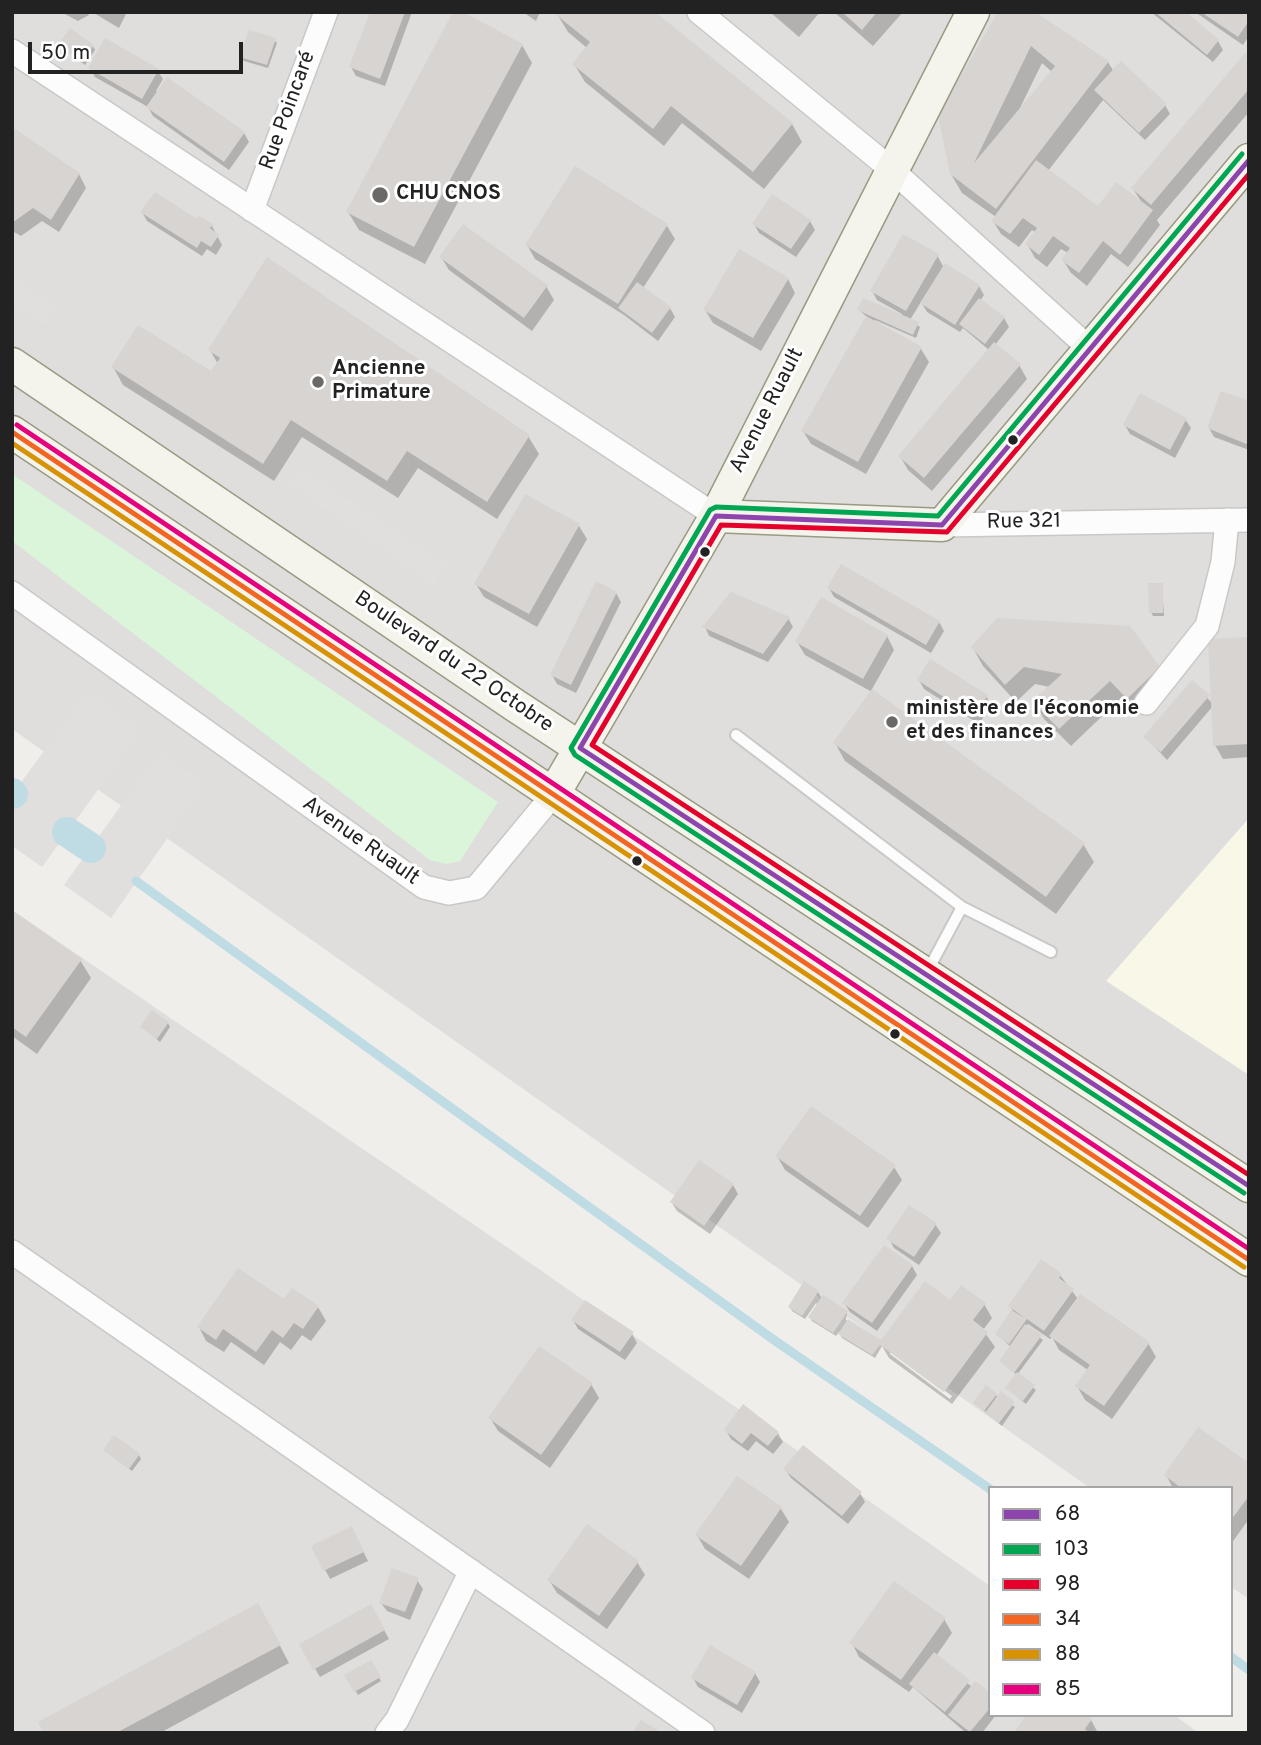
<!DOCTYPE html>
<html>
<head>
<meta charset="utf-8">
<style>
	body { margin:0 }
	#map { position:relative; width:1261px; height:1745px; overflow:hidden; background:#f0eeeb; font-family:Overpass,sans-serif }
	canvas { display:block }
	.frame { position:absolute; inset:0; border:14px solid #222; pointer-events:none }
	.legend { position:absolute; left:988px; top:1486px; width:245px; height:231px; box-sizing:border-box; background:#fff; border:2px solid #a7a7a7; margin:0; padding:9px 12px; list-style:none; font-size:21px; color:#222 }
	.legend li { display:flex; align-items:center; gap:14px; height:35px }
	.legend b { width:35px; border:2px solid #a7a7a7 }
	.scale { position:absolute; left:28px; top:42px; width:215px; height:32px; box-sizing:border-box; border:4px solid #222; border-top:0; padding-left:9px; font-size:21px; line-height:24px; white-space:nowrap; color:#222; -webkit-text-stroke:5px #fff; paint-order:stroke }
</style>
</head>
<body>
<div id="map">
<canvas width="1261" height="1745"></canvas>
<div class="frame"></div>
<ul class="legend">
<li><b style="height:9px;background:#8e44ad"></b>68</li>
<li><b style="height:9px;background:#00a651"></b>103</li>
<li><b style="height:9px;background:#e4002b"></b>98</li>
<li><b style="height:9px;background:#f26522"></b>34</li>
<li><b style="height:9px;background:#d79205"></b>88</li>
<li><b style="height:9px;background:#e5007d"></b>85</li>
</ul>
<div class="scale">50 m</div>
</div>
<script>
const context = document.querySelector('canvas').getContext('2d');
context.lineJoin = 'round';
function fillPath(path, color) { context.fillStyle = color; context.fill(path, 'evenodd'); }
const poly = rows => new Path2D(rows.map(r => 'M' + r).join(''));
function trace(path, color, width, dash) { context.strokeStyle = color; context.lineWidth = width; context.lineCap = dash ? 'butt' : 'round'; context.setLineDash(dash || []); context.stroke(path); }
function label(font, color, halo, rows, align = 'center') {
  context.font = font + ' Overpass,sans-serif'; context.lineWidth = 6; context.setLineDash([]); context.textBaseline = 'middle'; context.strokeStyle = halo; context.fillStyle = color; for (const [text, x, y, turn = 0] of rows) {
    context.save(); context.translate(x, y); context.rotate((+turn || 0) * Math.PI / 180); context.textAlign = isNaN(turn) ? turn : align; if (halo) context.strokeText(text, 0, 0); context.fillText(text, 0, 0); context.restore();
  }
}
fillPath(poly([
	[12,12,1249,12,1249,1599,1231,1587,1231,1488,1090,1488,12,729],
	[12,910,539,1269,990,1586,990,1715,1174,1715,1199,1733,12,1733]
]), '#dfdedc');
fillPath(poly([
	[1249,818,1249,1075,1106,981]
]), '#f8f7e8');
fillPath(poly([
	[12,474,498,802,460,861,446,864,430,860,12,541]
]), '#daf5da');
fillPath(poly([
	[12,276,59,307,45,326,12,303],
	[299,467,447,564,433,586,288,483],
	[88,690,142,729,42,867,12,846,12,795],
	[160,751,206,784,111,918,64,885]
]), '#e0dfde');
fillPath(poly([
	[61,12,87,12,89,15,78,21],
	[92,12,127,12,119,28],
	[372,12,412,12,385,86,356,76,351,67],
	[523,12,540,12,536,21],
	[770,12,820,12,799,37],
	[834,12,903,12,873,46],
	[1000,12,1108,62,1114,72,1165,105,1170,114,1145,140,1103,100,1048,171,1098,209,1142,203,1133,189,1249,58,1249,112,1157,220,1160,225,1128,267,1111,254,1087,286,1071,273,1063,260,1068,253,1061,249,1047,267,1035,258,1027,244,1036,233,1032,230,1019,247,1001,234,993,221,996,217,962,193,951,174],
	[1042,63,1052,72,1019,110],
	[1151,12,1183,12,1218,41,1223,50,1213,62],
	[1195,12,1247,12,1249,36,1243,45],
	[557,14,792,124,802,142,764,189,682,123,664,146,585,82,574,64,587,48,568,32],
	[274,40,277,43,268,68,244,61,241,57],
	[60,45,93,46,95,50,85,65],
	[522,45,532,63,425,264,359,230,348,212],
	[90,68,157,70,163,79,156,91,244,133,249,142,229,170,153,116,148,107,95,77],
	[12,129,79,174,86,188,59,232,42,221,21,236,12,231],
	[142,212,197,222,200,218,212,226,222,245,216,255,207,249,202,256,147,221],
	[810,221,815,230,796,257,759,233,754,224],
	[667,226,675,239,643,288,670,308,675,317,658,341,624,315,535,259,527,245],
	[937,255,944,268,979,286,984,295,980,301,1004,318,1009,327,995,345,1019,365,1027,379,932,491,908,470,900,456,989,350,963,328,960,332,927,312,921,302,910,320,920,327,916,338,875,320,874,322,921,349,929,362,866,474,811,444,803,431,867,317,859,310,901,316,902,314,877,300,872,291],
	[441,257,546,286,554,300,532,331,449,270],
	[788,279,795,293,761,351,713,323,705,310],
	[210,350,528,436,539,454,497,519,418,468,398,498,302,437,274,481,123,385,113,367,211,373,218,364],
	[1249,403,1249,450,1214,437,1209,428],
	[1185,419,1191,428,1175,458,1130,434,1125,425],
	[579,526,587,539,537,627,484,597,476,584],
	[1162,585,1164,616,1153,616,1151,612],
	[829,588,939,622,944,631,931,653,834,597],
	[616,593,621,602,576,693,557,684,552,675],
	[788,618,793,627,768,662,709,636,705,627],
	[1129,628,1169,686,1138,716,1121,698,1071,746,1044,719,1034,701,1050,687,1035,684,1016,702,983,666,973,648],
	[887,636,894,650,871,691,1083,844,1094,862,1056,914,845,761,835,743,872,692,805,655,797,642],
	[1249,639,1249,757,1223,759,1215,745,1213,706,1167,760,1146,737,1193,683,1213,704],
	[919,680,986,696,991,705,979,724,924,689],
	[12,912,80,960,91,978,37,1054,12,1036],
	[168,1023,170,1027,160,1042,143,1027],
	[777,1156,894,1167,902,1180,868,1228,785,1170],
	[733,1185,738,1194,710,1234,677,1211,672,1203],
	[935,1224,941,1233,919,1265,894,1248,889,1239],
	[912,1266,917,1275,877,1331,850,1312,844,1303],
	[1060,1275,1078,1299,1148,1343,1156,1357,1112,1419,1085,1400,1077,1386,1088,1370,1059,1350,1052,1337,1050,1339,1028,1324,1026,1327,1043,1340,1017,1375,1036,1390,1026,1404,1007,1388,1017,1375,1001,1361,1011,1347,997,1334,1013,1311,1010,1306],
	[818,1292,822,1299,847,1312,846,1320,882,1342,951,1302,984,1304,992,1318,983,1330,995,1347,952,1404,889,1358,882,1346,875,1358,842,1338,839,1332,836,1336,812,1321,810,1317,818,1305,816,1303,805,1319,792,1311,790,1307],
	[890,1350,952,1396,950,1399,890,1354],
	[284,1302,318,1307,326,1321,311,1341,302,1335,291,1350,280,1342,264,1365,231,1342,224,1352,206,1341,199,1327],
	[573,1320,632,1334,637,1343,625,1360,578,1329],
	[591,1384,599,1398,550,1468,498,1431,490,1418],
	[995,1395,1015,1407,1002,1426,975,1403],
	[726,1430,778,1433,783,1442,773,1454,756,1441,748,1451,731,1439],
	[105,1450,139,1455,141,1459,132,1471],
	[1249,1465,1249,1519,1231,1544,1231,1488,1173,1488,1166,1475],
	[785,1469,860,1493,865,1502,848,1524,791,1478],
	[737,1479,781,1509,789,1522,749,1579,705,1549,697,1535],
	[356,1537,368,1561,330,1579,313,1547],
	[637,1562,645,1575,607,1629,557,1593,549,1580],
	[417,1580,423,1589,410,1620,387,1611,381,1603],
	[371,1606,389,1639,320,1677,301,1645],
	[944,1619,952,1633,936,1656,972,1687,990,1695,990,1715,996,1715,982,1733,966,1733,913,1687,909,1692,859,1657,852,1643],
	[268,1623,289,1663,160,1733,46,1733],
	[370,1662,381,1681,358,1695,347,1676],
	[755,1673,760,1682,742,1713,698,1687,693,1678],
	[1091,1720,1098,1733,1016,1733]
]), '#0003');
trace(poly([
	[136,881,774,1340,990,1489],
	[1231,1657,1249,1670]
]), '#bfdbe3', 9);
trace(poly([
	[12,793,13,794],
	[67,832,91,848]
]), '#bfdbe3', 30);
fillPath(poly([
	[370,12,405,12,380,79,349,67],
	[453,12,463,12,523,44,414,247,346,212],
	[557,12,655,12,793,123,753,172,671,106,653,129,572,64,590,42,555,14],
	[842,12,877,12,862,30],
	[998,12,1035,12,1109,61,996,209,950,174,938,115],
	[1031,46,1055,66,974,163],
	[1155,12,1186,12,1219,40,1207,55],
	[1201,12,1249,12,1249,21,1238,37],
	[70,28,94,45,83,62,58,45],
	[249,30,276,38,267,65,239,57],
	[105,38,159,69,142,99,88,68],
	[1245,53,1249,56,1249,89,1151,205,1131,188],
	[1121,61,1167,104,1139,133,1094,90],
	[167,77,245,132,224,162,146,107],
	[12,127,80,173,51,220,33,208,12,223],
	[1036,160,1098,206,1116,182,1153,210,1120,255,1103,241,1079,273,1061,260,1070,248,1053,236,1039,255,1025,244,1037,228,1023,218,1010,234,991,221],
	[575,166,668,224,618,304,525,245],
	[155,192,197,219,199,216,213,224,210,228,219,235,211,247,201,241,197,248,140,212],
	[772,194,811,220,791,249,752,224],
	[463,224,548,285,524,318,439,257],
	[903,234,939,254,906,311,870,291],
	[739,249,789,278,753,338,703,310],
	[267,257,530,435,487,502,407,451,387,481,291,420,263,464,111,367,138,325,211,371,220,358,208,350],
	[945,263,980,285,955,325,920,303],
	[637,282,671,307,652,333,618,308],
	[863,298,919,322,913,335,857,310],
	[979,298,1005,317,985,344,959,324],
	[866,316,922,347,858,462,801,431],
	[994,342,1021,364,924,478,898,456],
	[1221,391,1249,401,1249,445,1207,428],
	[1140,393,1187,418,1170,450,1123,425],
	[525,494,580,524,529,614,474,584],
	[841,564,940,621,926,645,827,588],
	[596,581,617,592,571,685,550,675],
	[1148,583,1163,583,1163,613,1149,613],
	[731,592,790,617,763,654,702,627],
	[821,597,888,635,863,679,795,642],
	[997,618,1130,626,1160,667,1127,699,1110,681,1059,729,1032,701,1062,674,1024,667,1005,685,971,647],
	[1249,637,1249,744,1213,746,1208,639],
	[930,659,988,695,974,716,917,680],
	[1192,680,1210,695,1161,752,1143,737],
	[872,689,1085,843,1046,897,833,743],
	[12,910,82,959,26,1037,12,1027],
	[152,1010,169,1022,157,1039,140,1027],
	[811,1106,896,1165,860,1216,775,1156],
	[699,1160,734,1184,704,1226,670,1202],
	[909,1205,937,1223,914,1257,886,1239],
	[884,1245,913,1265,872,1323,842,1303],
	[1041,1259,1062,1274,1059,1278,1074,1289,1044,1331,1027,1319,1009,1344,995,1334,1011,1310,1025,1318,1008,1306],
	[238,1268,284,1299,292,1288,319,1306,303,1329,294,1323,283,1338,272,1330,256,1352,223,1329,216,1340,197,1327],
	[804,1281,819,1291,802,1316,788,1307],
	[925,1281,950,1300,961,1285,986,1303,973,1320,988,1332,944,1392,880,1345,872,1355,838,1334,848,1319,881,1340],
	[1080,1294,1150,1342,1104,1406,1075,1386,1090,1365,1049,1336],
	[823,1295,848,1311,833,1333,808,1317],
	[585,1300,634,1332,620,1352,571,1320],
	[1025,1324,1042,1335,1014,1373,999,1361],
	[539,1346,593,1383,541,1455,488,1418],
	[1017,1372,1035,1385,1023,1401,1005,1388],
	[986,1385,997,1394,984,1411,973,1403],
	[1001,1391,1015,1402,999,1423,985,1413],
	[743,1404,779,1432,768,1446,751,1433,742,1444,724,1430],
	[1198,1427,1249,1463,1249,1496,1231,1520,1231,1488,1181,1488,1164,1475],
	[114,1435,140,1454,129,1469,103,1450],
	[803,1445,862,1492,842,1516,783,1469],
	[737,1476,782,1507,741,1566,695,1535],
	[587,1524,639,1561,599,1616,547,1580],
	[352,1526,364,1552,323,1571,311,1546],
	[392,1568,419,1578,405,1612,379,1603],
	[894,1581,946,1618,901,1680,849,1643],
	[258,1603,281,1645,116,1733,44,1733,38,1722],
	[371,1604,385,1630,313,1670,299,1644],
	[710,1645,756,1672,737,1705,691,1678],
	[934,1652,970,1680,945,1712,909,1684],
	[371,1660,381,1677,354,1692,344,1675],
	[975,1681,990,1692,990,1708,970,1732,948,1715],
	[1026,1715,1087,1715,1092,1719,1085,1729,1089,1733,1014,1733],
	[641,1720,662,1733,632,1733]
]), '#d7d4d2');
const lane = poly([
	[736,735,962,907,927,972],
	[962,907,1051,952]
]);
const street = poly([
	[699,12,891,169,1089,348],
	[12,51,716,516],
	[252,210,326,12],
	[942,525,1249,520],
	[12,593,424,887,449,893,476,888,553,795],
	[1146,703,1207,626,1223,562,1227,520],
	[12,1252,703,1733],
	[387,1733,397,1720,471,1571]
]);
const secondary = poly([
	[12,364,516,706,1249,1186],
	[12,432,1249,1260],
	[716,516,942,525,1249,160],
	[553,795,716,516,973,12]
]);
trace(lane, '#c9c8c7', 14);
trace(street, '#c9c8c7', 26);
trace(secondary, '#999a82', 35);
trace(lane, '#fdfcfc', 10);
trace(street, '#fdfcfc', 23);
trace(secondary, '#f4f4ed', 32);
trace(poly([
	[1249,160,942,525,716,516,580,748,1249,1186]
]), '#8e44ad', 5);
trace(poly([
	[1242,154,938,516,716,507,710,510,571,748,575,755,1244,1193]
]), '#00a651', 5);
trace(poly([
	[1249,174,947,532,721,525,592,745,1249,1175]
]), '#e4002b', 5);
trace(poly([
	[12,432,1249,1260]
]), '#f26522', 5);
trace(poly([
	[12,443,1244,1267]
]), '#d79205', 5);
trace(poly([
	[17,425,1249,1249]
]), '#e5007d', 5);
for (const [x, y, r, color] of [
	[380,195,9,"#6a6968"],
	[318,382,7,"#6a6968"],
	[1013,440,6,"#222"],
	[705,552,6,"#222"],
	[892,722,7,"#6a6968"],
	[637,861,6,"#222"],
	[895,1034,6,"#222"]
]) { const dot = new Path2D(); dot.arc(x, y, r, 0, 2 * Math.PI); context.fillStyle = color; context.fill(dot); trace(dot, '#fff', 2.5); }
label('21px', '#222', '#fff', [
	["Rue Poincaré",289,111,-70],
	["Avenue Ruault",768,411,-63],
	["Rue 321",1024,523,-1],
	["Boulevard du 22 Octobre",453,663,34],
	["Avenue Ruault",360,842,35]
]);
label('bold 21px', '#222', '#fff', [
	["CHU CNOS",396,195],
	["Ancienne",332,370],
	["Primature",332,394],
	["ministère de l'économie",906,710],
	["et des finances",906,734]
], 'left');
</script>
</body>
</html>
